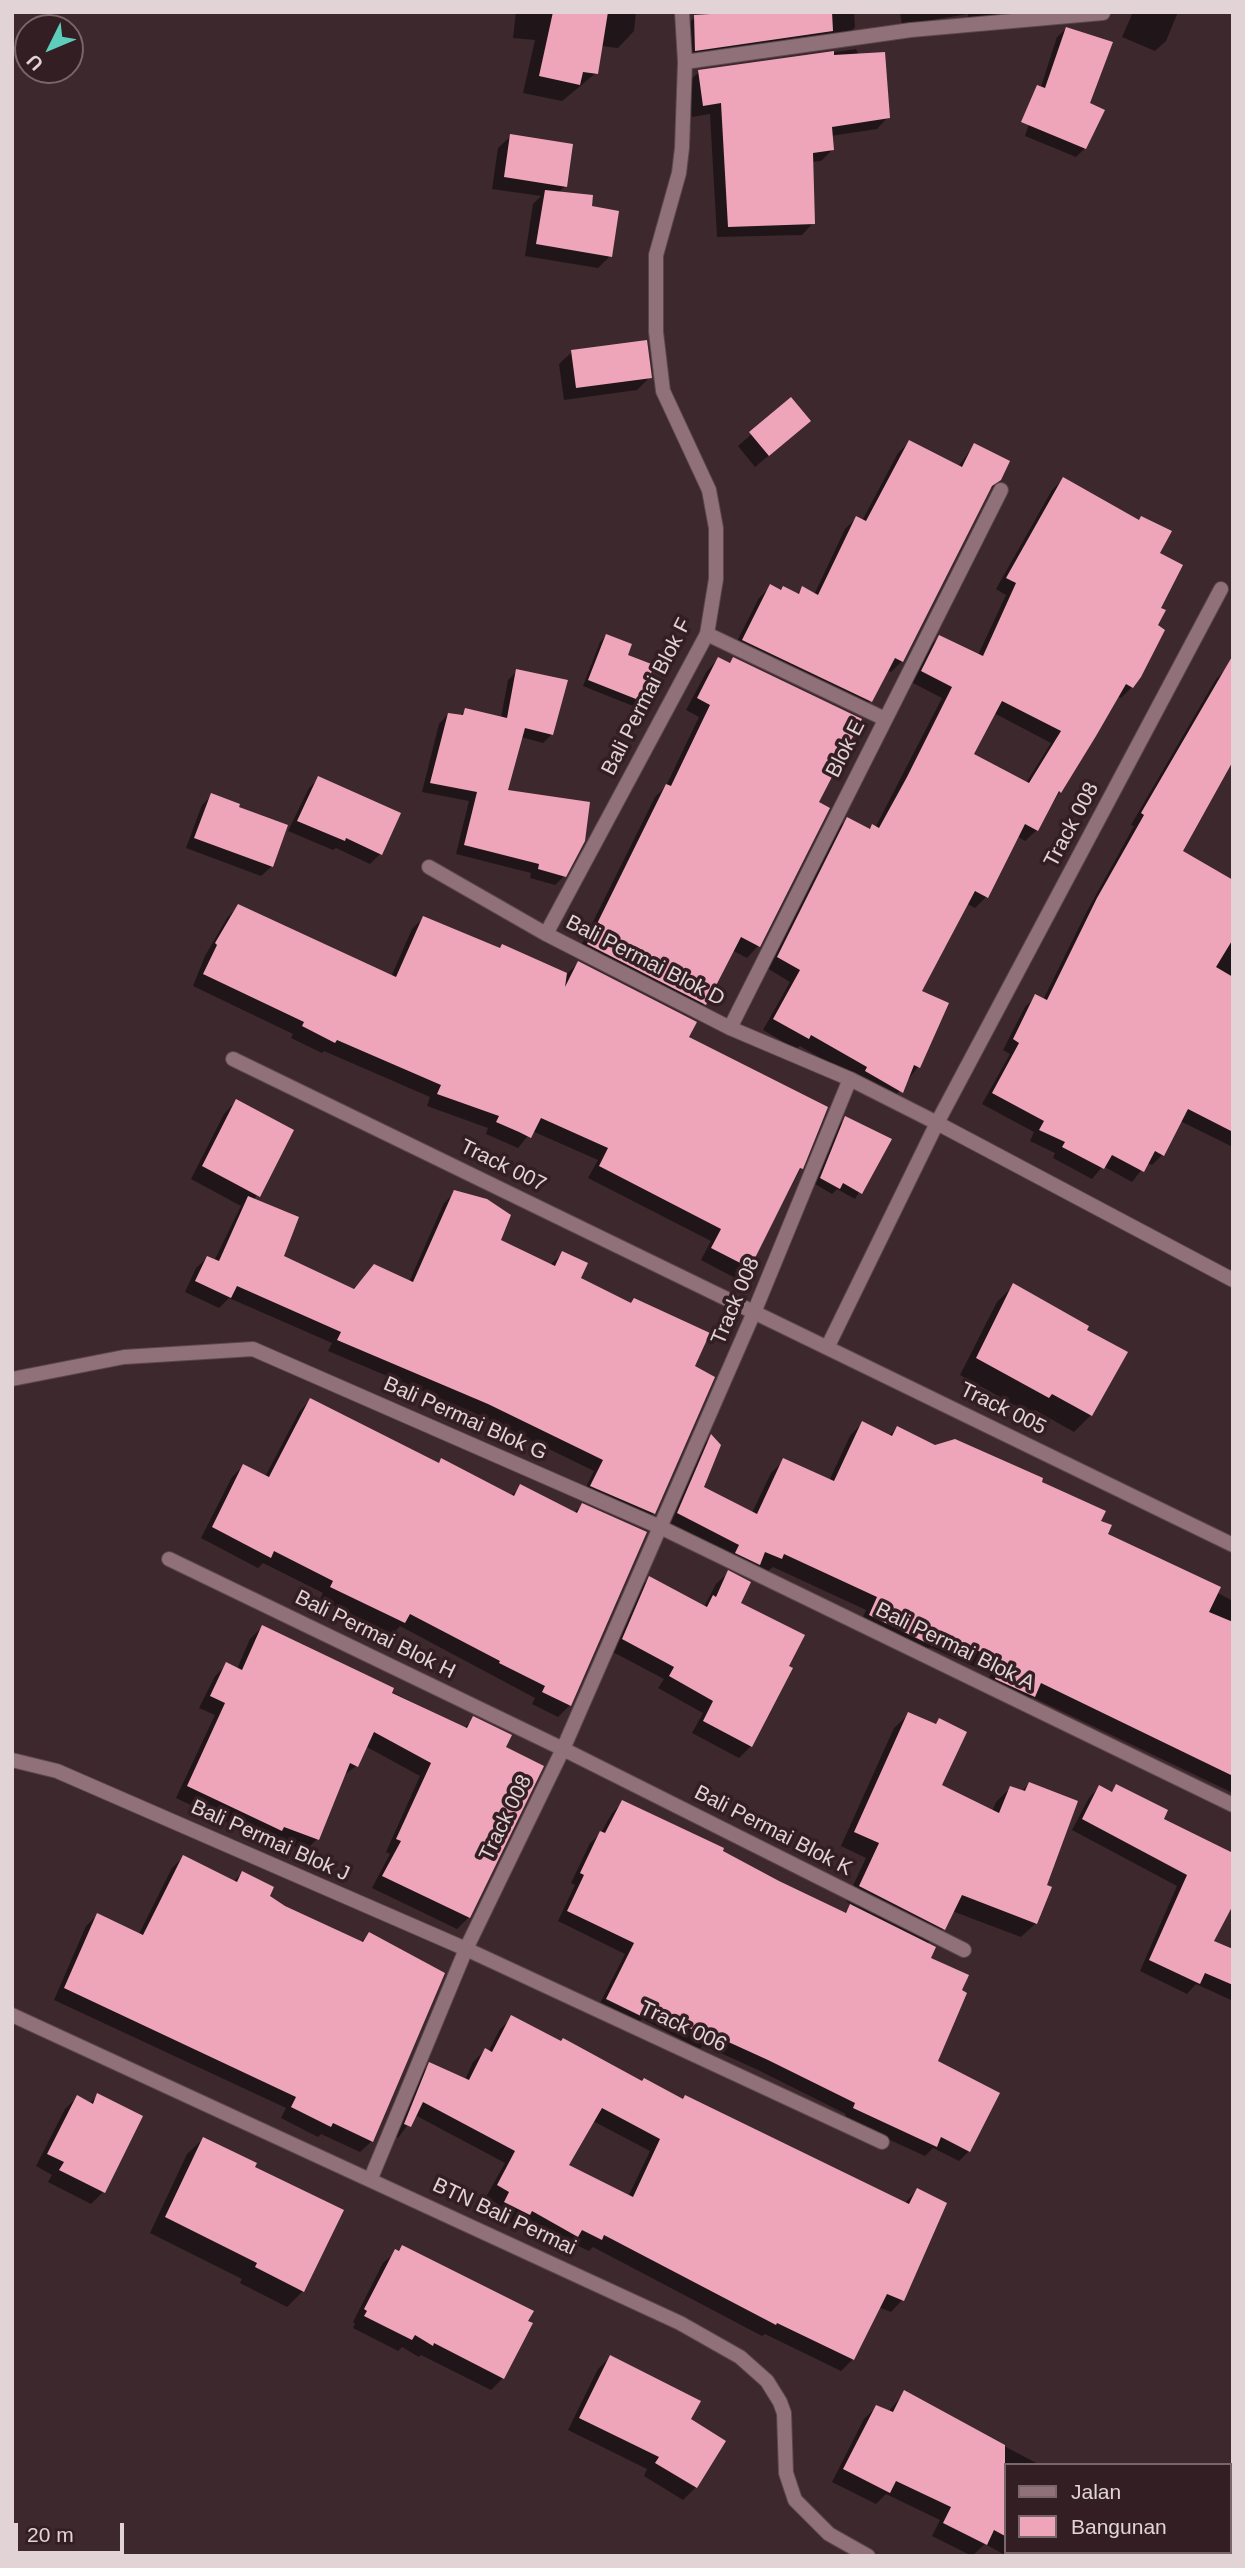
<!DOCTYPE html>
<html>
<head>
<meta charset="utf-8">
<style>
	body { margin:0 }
	#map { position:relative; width:1245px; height:2568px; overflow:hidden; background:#3d282e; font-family:Arial,sans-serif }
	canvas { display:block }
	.frame { position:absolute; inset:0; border:14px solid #e1d3d6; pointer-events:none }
	.legend { position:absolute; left:1004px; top:2463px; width:228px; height:91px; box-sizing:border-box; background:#331e24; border:2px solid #79666b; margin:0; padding:9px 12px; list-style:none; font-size:21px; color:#e1d3d6 }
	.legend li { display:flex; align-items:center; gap:14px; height:35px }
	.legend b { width:35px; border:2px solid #79666b }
	.north { position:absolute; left:14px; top:14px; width:70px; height:70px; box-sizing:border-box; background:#331e24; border:2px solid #79666b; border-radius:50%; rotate:227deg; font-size:19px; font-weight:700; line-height:28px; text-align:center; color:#e1d3d6 }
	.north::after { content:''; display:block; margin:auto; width:24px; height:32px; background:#5ccebb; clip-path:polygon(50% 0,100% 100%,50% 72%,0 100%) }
	.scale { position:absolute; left:14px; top:2523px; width:110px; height:32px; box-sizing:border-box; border:4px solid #e1d3d6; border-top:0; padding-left:9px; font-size:21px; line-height:24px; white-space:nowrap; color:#e1d3d6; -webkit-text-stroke:5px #331e24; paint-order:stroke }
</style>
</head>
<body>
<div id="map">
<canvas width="1245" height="2568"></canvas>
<div class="frame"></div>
<ul class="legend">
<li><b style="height:9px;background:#907179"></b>Jalan</li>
<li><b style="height:19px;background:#eea5ba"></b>Bangunan</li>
</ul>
<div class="north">U</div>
<div class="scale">20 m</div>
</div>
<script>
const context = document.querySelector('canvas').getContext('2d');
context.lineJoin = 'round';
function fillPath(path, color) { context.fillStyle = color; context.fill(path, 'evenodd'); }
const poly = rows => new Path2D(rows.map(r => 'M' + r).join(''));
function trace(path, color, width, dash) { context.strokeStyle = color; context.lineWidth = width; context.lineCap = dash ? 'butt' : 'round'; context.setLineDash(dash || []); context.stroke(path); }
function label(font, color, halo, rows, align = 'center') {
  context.font = font + ' Arial,sans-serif'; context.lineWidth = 7; context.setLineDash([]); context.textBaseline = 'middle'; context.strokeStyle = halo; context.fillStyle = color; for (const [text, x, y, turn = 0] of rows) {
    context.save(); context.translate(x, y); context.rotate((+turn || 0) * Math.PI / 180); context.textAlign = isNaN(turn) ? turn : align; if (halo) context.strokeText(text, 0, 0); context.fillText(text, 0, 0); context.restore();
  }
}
fillPath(poly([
	[516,12,636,12,634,31,618,48,601,46,596,73,562,101,523,93,535,40,513,38],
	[730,12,854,12,855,27,843,39,685,61,684,28,695,17,731,16],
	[900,12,1016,12,1007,21,969,25,968,14,902,25],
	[1133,12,1178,12,1166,41,1155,51,1122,37],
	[1066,29,1088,104,1085,148,1076,157,1025,136,1057,37],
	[856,49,888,117,877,129,831,136,832,150,821,161,811,162,813,223,802,235,717,237,710,114,692,117,687,83,699,72],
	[511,136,565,186,558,193,590,208,610,256,598,268,525,256,533,204,541,196,492,189,498,148],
	[572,352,650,377,637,390,564,400,559,364],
	[791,400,796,433,755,467,738,446],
	[909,442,958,467,974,445,1000,479,988,491,902,661,891,672,887,670,870,701,859,712,732,651,759,598,770,587,796,595,802,589,814,595,845,529,856,518,862,521,898,453],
	[1063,479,1158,554,1159,609,1132,687,1121,698,1117,696,1037,830,1025,841,1017,836,986,897,975,908,966,903,919,991,918,1067,890,1103,857,1079,800,1046,796,1049,763,1030,790,982,767,968,836,830,848,819,869,830,875,828,942,698,911,682,928,648,939,637,978,655,1006,595,996,589,1052,490],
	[994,713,1051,743,1026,783,972,755],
	[606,636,626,656,639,700,633,706,583,686,600,642],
	[718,659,728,664,733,659,816,802,828,808,758,946,747,958,732,950,704,1004,693,1016,576,956,655,797,666,786,699,717,686,710,707,671],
	[1227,668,1180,852,1230,881,1233,876,1233,1147,1180,1121,1162,1155,1152,1165,1147,1163,1132,1182,1103,1166,1092,1179,1053,1158,1055,1153,1030,1141,1034,1132,982,1104,1010,1054,1003,1050,1025,1007,1036,996,1043,1000,1087,911,1134,826,1131,825,1216,679],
	[517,671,552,734,543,743,521,737,506,791,564,876,555,885,530,878,531,873,456,854,469,801,422,792,439,724,448,714,459,716,466,710,501,718,508,680],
	[319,778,380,854,370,864,336,848,333,850,288,831,309,788],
	[212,795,236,808,285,826,271,867,261,876,186,848,202,805],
	[238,906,391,977,412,929,423,918,499,949,502,946,566,975,578,963,687,1038,801,1168,749,1267,737,1279,701,1260,711,1241,588,1178,598,1160,532,1131,518,1148,486,1134,488,1128,427,1106,430,1097,324,1051,322,1053,291,1038,293,1034,193,986,205,956,227,918],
	[236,1101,291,1131,254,1200,282,1257,352,1290,374,1266,409,1282,444,1203,455,1192,498,1240,550,1265,562,1254,578,1279,693,1367,654,1513,643,1524,581,1497,594,1471,477,1414,328,1351,332,1343,229,1298,219,1308,185,1292,196,1268,207,1258,214,1261,241,1206,191,1179,224,1114],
	[846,1118,890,1140,855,1199,837,1189,832,1194,815,1184,840,1124],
	[1014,1285,1085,1330,1091,1415,1074,1432,1035,1410,1031,1414,960,1375,997,1302],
	[310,1400,438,1464,442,1460,511,1496,521,1486,574,1513,582,1505,570,1705,558,1717,532,1704,535,1698,400,1626,393,1634,320,1599,323,1593,263,1563,258,1568,201,1538,232,1477,243,1466,265,1477,299,1412],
	[862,1423,889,1436,897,1428,935,1447,971,1447,1103,1512,1099,1522,1106,1534,1233,1601,1233,1793,1032,1697,1021,1709,983,1691,991,1674,930,1647,919,1658,858,1628,866,1610,773,1567,768,1571,665,1526,699,1449,711,1437,701,1488,752,1513,771,1473,784,1460,829,1481,850,1436],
	[728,1573,751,1746,739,1758,692,1733,703,1713,658,1688,664,1679,611,1651,638,1590,649,1578,704,1607,716,1584],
	[262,1627,464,1728,474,1719,504,1748,469,1917,457,1929,372,1888,390,1854,386,1852,420,1776,365,1746,356,1766,342,1777,317,1839,305,1851,272,1838,268,1842,176,1798,215,1715,199,1708,215,1676,227,1664,237,1669,250,1639],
	[909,1714,934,1725,939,1721,939,1786,992,1812,996,1802,1010,1788,1021,1792,1029,1784,1045,1886,1036,1923,1021,1937,952,1911,943,1929,927,1944,936,2062,969,2151,959,2161,933,2148,925,2156,844,2119,846,2114,758,2070,703,2045,700,2049,642,2019,634,2027,597,2009,625,1954,558,1921,575,1885,571,1883,590,1843,601,1833,612,1813,622,1803,843,1914,852,1905,846,1901,866,1858,841,1846,894,1728],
	[1099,1787,1110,1793,1116,1787,1162,1820,1233,1855,1211,1941,1233,1951,1231,2000,1196,1984,1187,1994,1140,1971,1177,1886,1072,1830,1089,1798],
	[183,1857,233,1882,242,1873,267,1896,285,1907,360,1943,369,1934,372,2141,360,2152,321,2134,318,2137,281,2118,286,2108,54,2000,86,1926,97,1915,139,1934,172,1868],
	[512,2018,642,2083,904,2204,917,2190,944,2204,902,2300,891,2312,878,2307,853,2359,841,2371,765,2334,762,2336,593,2247,589,2251,570,2242,564,2248,520,2223,517,2226,493,2214,498,2204,486,2197,505,2163,415,2115,398,2138,393,2136,418,2076,430,2065,465,2080,473,2062,485,2050,488,2052,500,2029],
	[593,2121,650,2151,628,2197,567,2166],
	[98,2095,103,2192,91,2204,48,2182,52,2175,36,2166,65,2109,77,2097,89,2104],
	[203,2139,303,2291,287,2307,240,2283,242,2279,150,2233,187,2154],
	[402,2247,503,2378,491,2390,421,2355,419,2357,402,2347,398,2351,353,2328,355,2324,353,2322,383,2263],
	[610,2357,688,2420,723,2441,696,2487,683,2500,644,2476,647,2469,568,2430,598,2369],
	[904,2393,1040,2465,1005,2465,1005,2552,1133,2552,1132,2556,1007,2556,985,2544,972,2556,932,2536,940,2520,886,2494,876,2504,832,2482,864,2419,876,2407,888,2412],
	[1191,2552,1219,2552,1226,2556,1188,2556]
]), '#0007');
fillPath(poly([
	[553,12,608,12,598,74,583,72,580,85,539,76],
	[743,12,832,12,833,31,695,51,694,15],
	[1066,27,1113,42,1090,103,1105,110,1086,149,1021,122,1037,85,1045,88],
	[834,51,834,55,885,52,890,118,832,127,834,150,813,153,815,224,728,227,721,103,703,106,698,70],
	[510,134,573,144,567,187,504,177],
	[545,190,593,195,592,206,619,211,612,257,536,244],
	[647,340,652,378,576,388,571,350],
	[791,397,811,421,769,456,749,432],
	[909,440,962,467,974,443,1010,461,1001,480,992,486,903,662,895,658,872,702,742,640,770,584,781,590,783,586,799,594,802,586,818,595,856,516,866,521],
	[1063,477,1139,520,1141,516,1172,531,1160,553,1183,565,1161,608,1166,610,1158,625,1165,630,1141,677,1133,688,1126,684,1096,736,1061,793,1059,791,1038,831,1025,824,988,898,975,891,950,938,922,991,949,1003,920,1068,914,1065,903,1093,865,1071,867,1067,811,1035,809,1039,773,1019,800,970,777,957,847,817,870,829,872,824,879,828,907,777,952,687,921,671,939,635,983,656,1016,583,1006,578],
	[1002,701,1061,731,1029,783,974,754],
	[606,634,632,644,628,655,654,665,641,701,588,680],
	[1233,655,1233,761,1183,851,1233,880,1233,939,1216,967,1233,977,1233,1132,1188,1109,1164,1156,1155,1151,1144,1172,1112,1155,1104,1169,1062,1147,1065,1142,1039,1130,1044,1121,992,1093,1019,1043,1013,1039,1035,994,1047,1000,1097,898,1144,815,1141,813],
	[718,657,730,663,733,657,862,719,819,802,830,808,760,947,741,937,706,1005,587,944,666,784,671,786,710,705,697,698],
	[516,669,568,680,553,735,525,728,508,790,590,802,585,841,566,877,538,869,539,864,464,845,477,792,430,783,448,713,463,715,465,708,507,718],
	[318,776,401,813,382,855,346,838,345,841,297,821],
	[211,793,240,804,239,807,288,825,273,867,194,838],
	[238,904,396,977,423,916,500,948,502,944,567,973,565,987,578,961,697,1022,689,1037,828,1107,803,1169,800,1168,750,1268,711,1248,721,1229,599,1166,608,1148,541,1118,531,1138,519,1132,496,1122,499,1116,437,1094,441,1085,337,1040,335,1043,302,1026,304,1022,203,974,217,945,215,943],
	[236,1099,294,1130,260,1197,202,1166],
	[845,1116,892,1139,862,1194,843,1183,840,1189,820,1178],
	[454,1190,487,1199,511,1215,501,1240,555,1266,562,1251,588,1263,581,1278,631,1303,634,1298,710,1333,695,1366,715,1377,655,1514,590,1486,603,1460,488,1404,337,1340,341,1332,237,1286,231,1298,195,1281,207,1256,219,1261,248,1196,299,1217,284,1256,354,1289,374,1264,413,1282],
	[1013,1283,1089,1326,1087,1330,1128,1352,1092,1416,1052,1394,1049,1398,976,1358],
	[310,1398,439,1463,441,1458,514,1496,520,1484,577,1513,582,1503,647,1532,571,1706,542,1692,545,1686,499,1663,500,1661,410,1614,405,1623,330,1587,333,1581,274,1551,271,1558,212,1527,243,1464,269,1477],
	[862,1421,892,1436,897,1426,935,1445,955,1439,1043,1478,1042,1482,1106,1511,1101,1521,1112,1525,1108,1534,1221,1587,1209,1612,1233,1622,1233,1776,1041,1683,1035,1697,1006,1684,995,1679,1002,1661,939,1634,933,1646,869,1615,877,1597,784,1554,782,1559,765,1552,760,1565,735,1553,739,1545,677,1513,711,1434,721,1445,704,1487,757,1514,783,1458,834,1481],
	[728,1570,751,1582,741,1603,805,1635,789,1666,793,1668,752,1747,703,1721,713,1701,669,1676,674,1667,622,1639,649,1576,707,1607,713,1595,716,1597],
	[262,1625,394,1688,392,1693,467,1728,473,1716,512,1735,506,1747,544,1766,470,1918,382,1876,401,1841,396,1839,431,1763,374,1732,358,1767,350,1763,319,1840,284,1827,282,1831,187,1786,225,1703,210,1696,226,1662,242,1670],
	[908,1712,936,1724,939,1718,967,1732,942,1785,999,1813,1010,1786,1025,1791,1029,1782,1078,1801,1047,1885,1052,1887,1037,1924,962,1895,945,1930,859,1886,879,1843,854,1832],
	[1116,1784,1168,1810,1164,1819,1233,1853,1233,1905,1214,1941,1233,1949,1233,1985,1205,1973,1200,1984,1149,1960,1187,1875,1082,1819,1099,1785,1112,1792],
	[622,1800,724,1848,723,1851,779,1881,846,1913,850,1904,936,1947,931,1958,969,1975,962,1990,967,1993,938,2061,1000,2093,970,2152,941,2137,937,2147,853,2108,855,2103,768,2060,713,2035,711,2039,650,2008,645,2018,606,1999,634,1943,567,1911,584,1875,580,1873,600,1831,605,1833],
	[183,1855,237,1882,242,1871,274,1887,270,1896,285,1906,363,1942,369,1932,445,1973,373,2142,333,2123,331,2127,291,2107,296,2097,64,1988,97,1913,143,1935],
	[511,2015,561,2041,563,2038,642,2081,644,2078,683,2099,685,2095,909,2204,917,2188,947,2203,904,2301,887,2294,854,2360,777,2323,776,2325,604,2235,602,2240,582,2230,578,2237,532,2211,530,2215,504,2202,509,2192,497,2185,515,2151,423,2102,411,2127,404,2124,429,2062,469,2080,485,2048,492,2052],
	[602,2108,660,2139,633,2197,569,2165],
	[97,2093,143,2116,105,2193,59,2170,64,2162,47,2154,77,2095,93,2104],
	[203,2137,257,2163,255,2167,344,2210,304,2292,255,2267,257,2263,165,2217],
	[402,2245,534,2311,528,2321,533,2323,504,2379,434,2343,433,2346,415,2335,412,2340,364,2316,367,2311,364,2309,395,2249,399,2251],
	[610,2355,701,2401,691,2419,726,2441,697,2488,655,2463,659,2457,579,2418],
	[904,2390,1005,2445,1005,2536,994,2530,987,2545,943,2523,951,2507,896,2481,890,2493,843,2469,876,2405,893,2412]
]), '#eea5ba');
const street = poly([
	[685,62,911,30,1103,13],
	[707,634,885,719],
	[429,867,546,934,730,1028,850,1079,937,1123,1221,589],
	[546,934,707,634,716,579,716,528,709,490,663,391,656,332,656,255,679,173,682,148,685,62,682,12],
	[730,1028,1001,490],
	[233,1059,1233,1545],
	[828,1346,937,1123,1233,1280],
	[12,1379,124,1357,253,1349,660,1527,1233,1805],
	[169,1559,563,1749,964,1950],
	[12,1760,57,1771,466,1949,882,2142],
	[12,2015,680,2323,740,2357,767,2381,780,2402,784,2413,786,2473,795,2500,829,2534,868,2556],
	[371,2178,466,1949,563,1749,755,1310,850,1079]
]);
trace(street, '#5b474c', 16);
trace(street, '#907179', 14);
label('21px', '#e1d3d6', '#331e24', [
	["Bali Permai Blok F",647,697,-63],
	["Blok E",846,749,-63],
	["Track 008",1072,825,-62],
	["Bali Permai Blok D",645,961,27],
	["Track 007",503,1166,26],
	["Track 008",736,1301,-67],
	["Track 005",1003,1409,26],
	["Bali Permai Blok G",465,1419,24],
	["Bali Permai Blok H",375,1635,26],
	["Bali Permai Blok A",955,1647,26],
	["Track 008",506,1818,-64],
	["Bali Permai Blok K",773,1831,27],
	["Bali Permai Blok J",270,1841,24],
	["Track 006",683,2027,25],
	["BTN Bali Permai",504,2217,25]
]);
</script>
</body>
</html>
